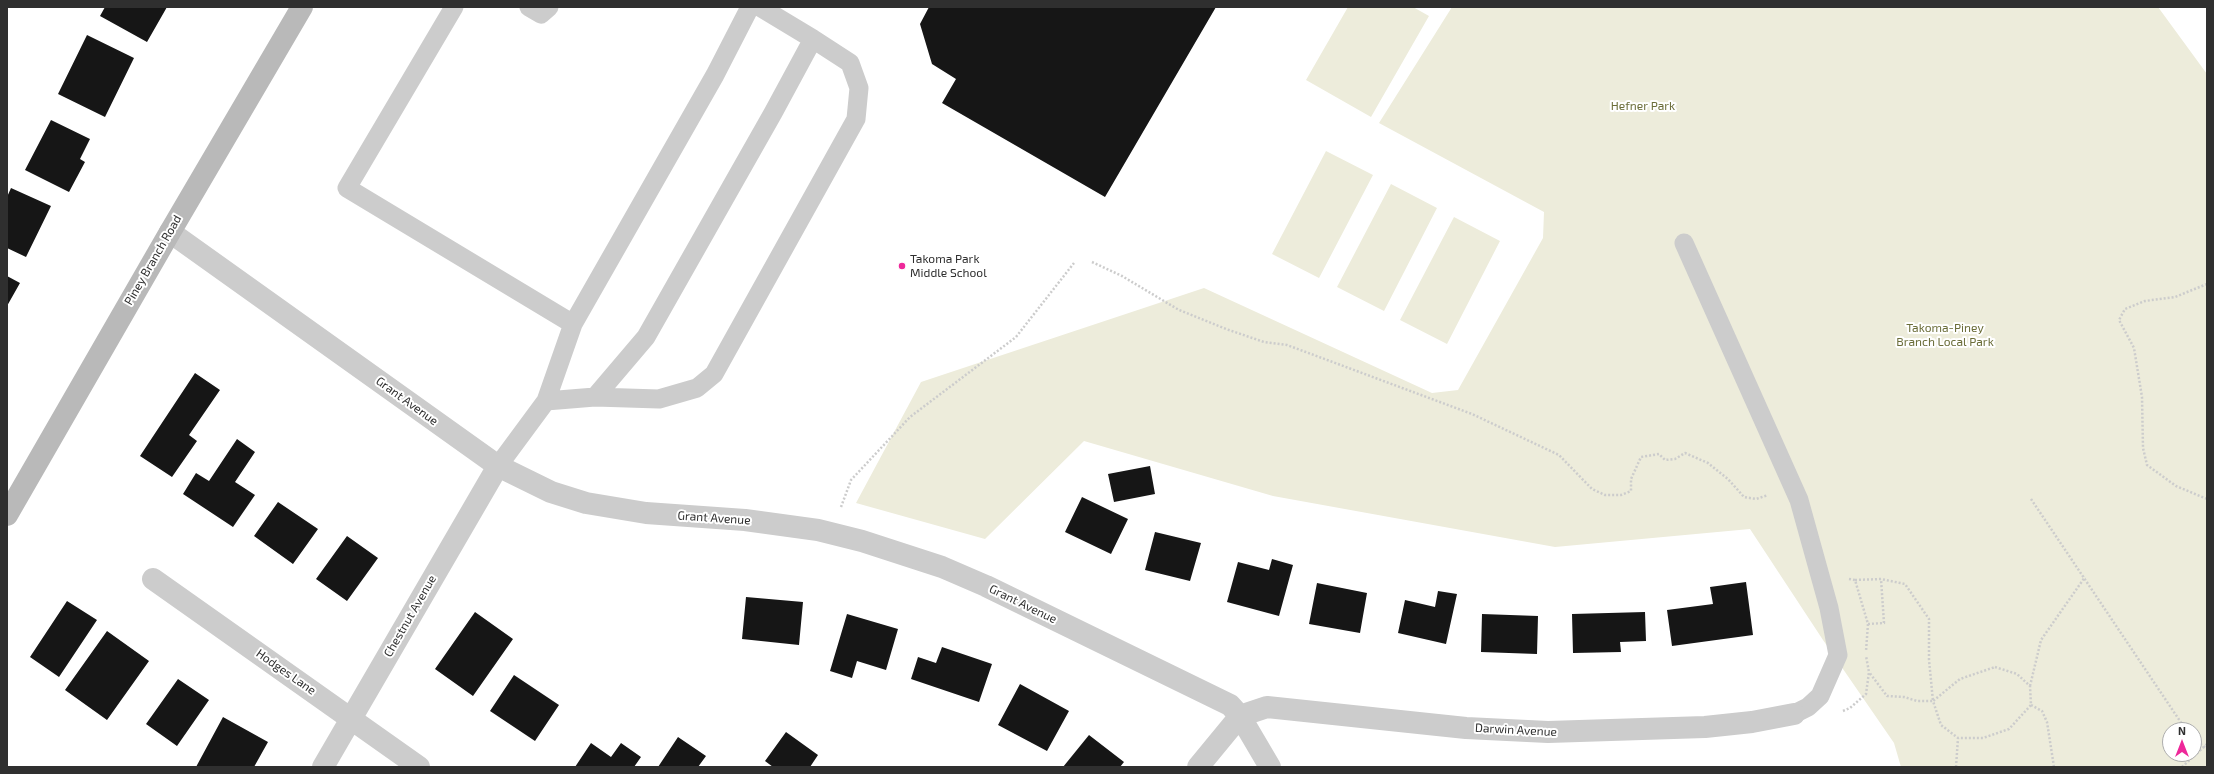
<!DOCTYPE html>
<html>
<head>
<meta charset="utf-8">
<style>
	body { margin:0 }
	#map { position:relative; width:2214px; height:774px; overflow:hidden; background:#fff; font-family:"Exo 2",sans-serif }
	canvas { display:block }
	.frame { position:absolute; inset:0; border:8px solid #2f2f2f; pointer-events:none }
	.north { position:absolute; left:2162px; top:722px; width:40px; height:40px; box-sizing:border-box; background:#fff; border:1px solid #acacac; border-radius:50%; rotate:0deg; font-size:11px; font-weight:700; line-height:16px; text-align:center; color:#2f2f2f }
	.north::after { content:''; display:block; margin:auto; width:14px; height:18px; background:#ee289a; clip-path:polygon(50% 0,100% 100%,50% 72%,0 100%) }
</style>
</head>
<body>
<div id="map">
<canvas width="2214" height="774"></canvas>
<div class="frame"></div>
<div class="north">N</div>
</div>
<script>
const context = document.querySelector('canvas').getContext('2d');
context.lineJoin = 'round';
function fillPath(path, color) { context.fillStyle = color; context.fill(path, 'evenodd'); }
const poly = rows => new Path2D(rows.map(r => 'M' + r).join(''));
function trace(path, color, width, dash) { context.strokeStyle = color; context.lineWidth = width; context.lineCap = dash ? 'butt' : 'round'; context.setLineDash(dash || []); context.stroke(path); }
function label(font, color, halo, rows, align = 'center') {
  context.font = font + ' "Exo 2",sans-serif'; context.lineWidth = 4; context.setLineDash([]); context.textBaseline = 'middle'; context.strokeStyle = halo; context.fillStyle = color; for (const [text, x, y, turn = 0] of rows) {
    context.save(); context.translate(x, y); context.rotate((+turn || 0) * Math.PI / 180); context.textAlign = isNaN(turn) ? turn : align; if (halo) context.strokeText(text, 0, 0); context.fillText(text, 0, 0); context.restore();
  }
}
fillPath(poly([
	[1348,7,1413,7,1429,16,1371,117,1306,80],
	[1452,7,2158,7,2207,74,2207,767,1901,767,1894,743,1823,640,1750,529,1555,547,1273,496,1084,441,985,539,856,503,921,382,1204,288,1432,393,1458,390,1543,238,1544,212,1379,123],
	[2170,730,2194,730,2194,754,2170,754],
	[1326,151,1373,175,1319,278,1272,254],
	[1391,184,1437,208,1384,311,1337,287],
	[1454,217,1500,241,1447,344,1400,320]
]), '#edecdb');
fillPath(poly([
	[105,7,167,7,147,42,100,16],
	[929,7,1216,7,1105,197,942,103,956,79,932,64,920,24],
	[87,35,134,58,105,117,58,94],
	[51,120,90,139,80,159,85,162,69,192,25,170],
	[11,188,51,206,26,257,7,248,7,197],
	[7,276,20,283,7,306],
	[195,373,220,390,189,435,197,441,172,477,140,456],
	[237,439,255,452,235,482,255,495,233,527,183,494,196,473,209,481],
	[1150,466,1155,494,1114,502,1108,474],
	[1082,497,1128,519,1111,554,1065,532],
	[278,502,318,529,293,564,254,536],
	[1155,532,1201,543,1190,581,1145,570],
	[347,536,378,558,347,601,316,579],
	[1272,559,1293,565,1279,616,1227,602,1238,562,1269,570],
	[1746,582,1753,635,1672,646,1667,610,1713,604,1710,587],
	[1317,583,1367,593,1360,633,1309,624],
	[1438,591,1457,594,1446,644,1398,633,1405,600,1435,607],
	[746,597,803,602,799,645,742,639],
	[67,601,97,620,59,677,30,657],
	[475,612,513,639,473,696,435,669],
	[1645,612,1646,641,1620,642,1621,652,1573,653,1572,614],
	[847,614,898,629,886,670,857,661,852,678,830,671],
	[1482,614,1538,616,1537,654,1481,652],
	[107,631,149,661,107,720,65,690],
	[942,647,992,664,979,702,911,679,918,657,936,663],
	[514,675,559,705,535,741,490,711],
	[178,679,209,700,177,746,146,724],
	[1020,684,1069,711,1047,751,998,725],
	[223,717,268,742,254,767,196,767],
	[786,732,818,755,810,767,773,767,765,761],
	[1089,735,1124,762,1120,767,1063,767],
	[678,737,706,756,698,767,658,767],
	[591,743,611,757,621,743,641,757,634,767,575,767]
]), '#161616');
trace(poly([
	[1092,262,1122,276,1179,310,1226,329,1264,342,1287,345,1472,414,1559,455,1592,489,1605,495,1621,495,1631,491,1631,479,1641,457,1659,454,1665,460,1675,459,1685,453,1708,463,1728,479,1744,497,1756,499,1768,495],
	[2207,284,2175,297,2145,301,2125,309,2119,320,2134,348,2142,397,2143,448,2147,465,2176,486,2207,499],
	[2031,499,2186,730],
	[841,507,851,480,910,417,1016,337,1074,263],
	[1849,579,1855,580,1868,624,1866,651],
	[1855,580,1881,579,1905,584,1929,619,1929,660,1933,701,1917,701,1904,697,1887,696,1869,672],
	[1868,624,1884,623,1881,579],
	[1995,667,2017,674,2030,686,2031,705,2009,729,1983,738,1958,738,1941,725,1933,701,1960,679,1995,667],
	[2030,686,2041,640,2085,577],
	[2031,705,2042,711,2047,722,2054,767],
	[1843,711,1850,708,1866,694,1869,672,1866,656],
	[2194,739,2207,749],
	[1956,767,1958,738],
	[2182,767,2207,744]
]), '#ccc', 2.5, [2, 2]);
trace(poly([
	[454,7,347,188,573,324],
	[529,7,541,14,549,7],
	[1684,243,1799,500,1829,608,1838,655,1820,696,1808,707,1794,714],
	[595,397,659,399,697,388,714,374,856,119,859,88,850,63,813,39],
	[546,401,573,324,715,75,750,7],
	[498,466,546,401,595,397,646,337,773,113,813,39,760,7]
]), '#ccc', 19);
trace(poly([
	[170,232,498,466,551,492,586,503,646,513,745,520,818,530,862,541,942,567,986,586,1230,705,1240,716,1270,767],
	[153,579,419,767],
	[323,767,498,466],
	[1198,767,1240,716,1267,707,1466,728,1548,732,1705,727,1752,722,1794,714]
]), '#ccc', 22);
trace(poly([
	[7,515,170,232,302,7]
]), '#b9b9b9', 22);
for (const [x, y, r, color] of [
	[902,266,4,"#ee289a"]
]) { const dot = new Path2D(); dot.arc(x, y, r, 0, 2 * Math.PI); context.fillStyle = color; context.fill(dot); trace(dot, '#fff', 1.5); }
label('12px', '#6b6d39', '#fff', [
	["Hefner Park",1643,106],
	["Takoma-Piney",1945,328],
	["Branch Local Park",1945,342]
]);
label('12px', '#2f2f2f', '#fff', [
	["Takoma Park",910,259],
	["Middle School",910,273]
], 'left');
label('12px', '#2f2f2f', '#fff', [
	["Piney Branch Road",153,260,-60],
	["Grant Avenue",407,401,36],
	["Grant Avenue",714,518,4],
	["Grant Avenue",1023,604,26],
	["Chestnut Avenue",410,616,-60],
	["Hodges Lane",286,672,35],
	["Darwin Avenue",1516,730,3]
]);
</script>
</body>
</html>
